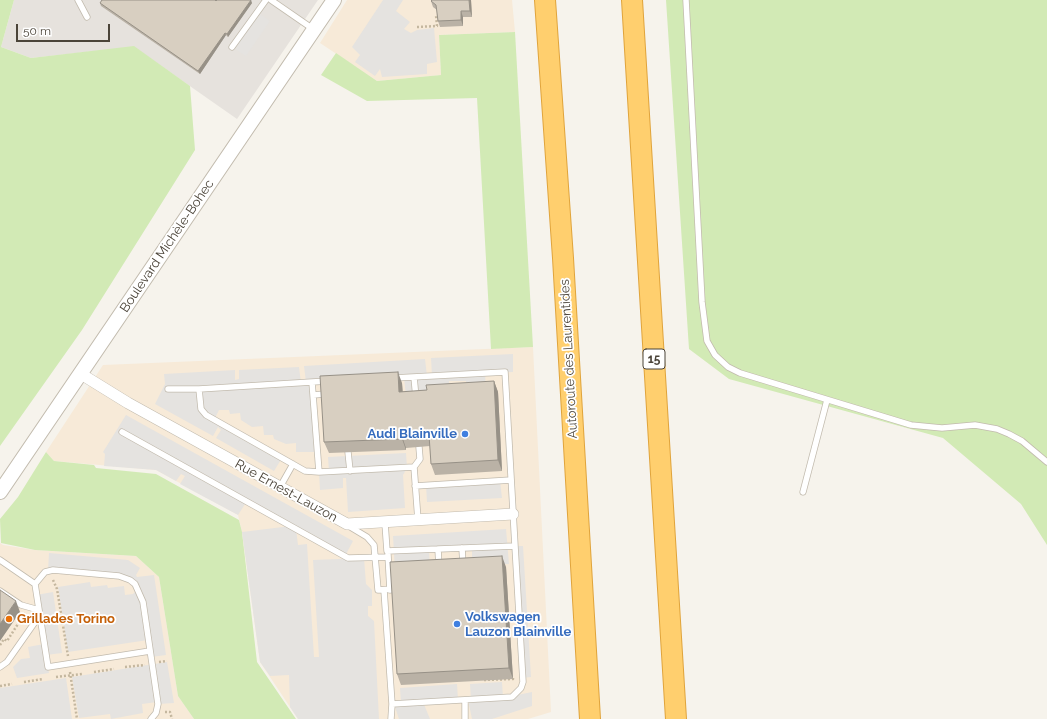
<!DOCTYPE html>
<html>
<head>
<meta charset="utf-8">
<style>
	body { margin:0 }
	#map { position:relative; width:1047px; height:719px; overflow:hidden; background:#f6f3ec; font-family:Raleway,sans-serif }
	canvas { display:block }
	.scale { position:absolute; left:16px; top:24px; width:94px; height:18px; box-sizing:border-box; border:2px solid #4b4439; border-top:0; padding-left:5px; font-size:12px; line-height:14px; white-space:nowrap; color:#4b4439; -webkit-text-stroke:3px #fff; paint-order:stroke }
</style>
</head>
<body>
<div id="map">
<canvas width="1047" height="719"></canvas>
<div class="scale">50 m</div>
</div>
<script>
const context = document.querySelector('canvas').getContext('2d');
context.lineJoin = 'round';
function fillPath(path, color) { context.fillStyle = color; context.fill(path, 'evenodd'); }
const poly = rows => new Path2D(rows.map(r => 'M' + r).join(''));
function trace(path, color, width, dash) { context.strokeStyle = color; context.lineWidth = width; context.lineCap = dash ? 'butt' : 'round'; context.setLineDash(dash || []); context.stroke(path); }
function label(font, color, halo, rows, align = 'center') {
  context.font = font + ' Raleway,sans-serif'; context.lineWidth = 3.5; context.setLineDash([]); context.textBaseline = 'middle'; context.strokeStyle = halo; context.fillStyle = color; for (const [text, x, y, turn = 0] of rows) {
    context.save(); context.translate(x, y); context.rotate((+turn || 0) * Math.PI / 180); context.textAlign = isNaN(turn) ? turn : align; if (halo) context.strokeText(text, 0, 0); context.fillText(text, 0, 0); context.restore();
  }
}
fillPath(poly([
	[347,0,512,0,515,32,439,35,441,75,377,81,320,43],
	[533,347,551,712,528,719,298,719,260,662,242,532,238,515,156,470,54,461,46,452,103,365],
	[0,543,3,545,35,550,136,556,159,577,178,696,194,719,0,719]
]), '#f7ead8');
fillPath(poly([
	[14,0,318,0,237,119,134,47,31,58,1,47]
]), '#e6e2dd');
fillPath(poly([
	[0,0,14,0,1,47,31,58,134,46,190,86,195,150,82,330,0,446],
	[666,0,1047,0,1047,545,1021,504,943,438,729,379,689,349],
	[515,32,533,347,491,349,477,98,367,101,321,75,336,53,377,81,441,75,439,35],
	[46,452,54,461,94,465,96,468,156,474,239,520,242,532,257,662,296,719,194,719,178,696,159,577,136,556,35,550,1,543,0,519,18,497]
]), '#d2eab5');
fillPath(poly([
	[383,0,403,0,396,11,410,22,404,29,411,33,417,30,434,28,437,62,427,64,427,74,382,77,380,69,375,76,355,62,360,55,352,47],
	[257,12,270,21,246,56,232,47],
	[513,354,513,372,485,373,486,390,466,391,466,381,449,381,449,392,406,396,404,378,312,382,317,452,296,452,296,443,286,444,274,439,273,435,264,435,263,426,252,427,241,420,240,413,230,414,229,410,219,410,214,420,282,458,274,471,216,438,221,430,218,427,213,436,155,404,165,384,164,374,235,370,235,380,239,379,239,370,299,367,301,383,306,382,304,366,425,359,427,376,432,376,431,358],
	[126,415,353,541,345,556,296,529,298,545,307,544,314,657,319,657,313,560,364,558,366,584,372,590,372,606,368,606,368,616,374,621,379,719,298,719,290,707,289,675,270,676,260,662,242,532,291,526,247,501,238,515,180,484,185,476,181,474,176,481,156,470,104,466,105,454,103,452],
	[406,453,407,468,403,475,405,508,348,512,346,478,343,478,343,488,320,490,319,472,329,472,328,457],
	[500,481,502,498,427,502,426,485],
	[506,529,509,564,472,566,472,548,429,550,430,568,395,571,393,536],
	[515,546,523,546,531,677,522,678],
	[49,553,128,560,140,568,136,575,137,577,154,575,166,655,151,657,148,640,68,652,58,587,90,582,91,587,107,585,108,588,124,586,125,595,133,594,138,589,125,578,48,571],
	[53,592,62,653,46,655,49,673,17,678,13,667,21,659,30,658,28,647,44,644,36,595],
	[167,662,174,703,158,704,157,702,142,704,143,713,111,719,110,714,79,718,72,677],
	[66,678,72,719,0,719,0,688],
	[502,682,503,698,532,692,532,706,492,719,472,719,468,700,471,700,470,684],
	[457,684,458,700,423,702,430,719,399,719,394,704,401,703,400,688]
]), '#e5e3e0');
const service = poly([
	[78,0,87,17],
	[271,0,313,29],
	[686,0,702,302,707,341,715,355,728,367,740,373,911,425,942,428,975,425,997,429,1009,434,1022,441,1047,462],
	[232,47,266,0],
	[414,377,416,398],
	[312,382,328,381],
	[168,389,199,389],
	[313,395,325,394],
	[122,432,348,558,388,557],
	[348,452,350,471],
	[414,467,420,459,419,447],
	[319,472,305,471,206,415,201,409,199,389,312,382,319,472,414,467,418,520],
	[415,486,511,480],
	[280,487,293,464],
	[803,492,827,400],
	[385,523,387,551,515,546,505,372,394,378],
	[347,525,367,537,374,545,378,590,395,589],
	[462,548,463,565],
	[438,549,439,567],
	[388,555,390,590],
	[0,560,35,584],
	[384,590,392,704,512,697,521,688,523,682,515,546],
	[0,591,21,605,39,610],
	[150,651,48,667,35,584,45,572,53,570,119,576,130,580,135,584,143,602,158,704,156,713,151,719],
	[0,667,7,662,35,622,40,618],
	[391,719,392,704],
	[465,719,465,700]
]);
const minor = poly([
	[81,374,128,403,347,524,513,514]
]);
const tertiary = poly([
	[0,492,334,0]
]);
const motorway = poly([
	[545,0,563,258,590,719],
	[632,0,676,719]
]);
trace(service, '#c2bbae', 7);
trace(minor, '#c2bbae', 12);
trace(tertiary, '#c2bbae', 16);
trace(motorway, '#e0a43c', 22);
trace(poly([
	[417,27,437,26,436,15,439,15],
	[53,580,57,589,68,656],
	[0,645,4,639,7,641,25,613],
	[159,662,167,661],
	[125,667,145,665],
	[70,672,77,719],
	[94,672,114,669],
	[56,677,82,674],
	[484,680,513,679,513,677],
	[24,682,43,679],
	[0,686,12,684],
	[165,712,170,712,172,719]
]), '#c4b79f', 2.5, [2, 2]);
trace(service, '#fff', 5.5);
trace(minor, '#fff', 11);
trace(tertiary, '#fff', 14);
trace(motorway, '#ffcf6e', 20);
fillPath(poly([
	[432,0,471,0,472,17,463,17,463,26,440,27,438,21,437,10,433,7,431,1],
	[216,1,252,3,228,37,226,35,200,74,101,6,100,3],
	[494,381,498,392,502,471,435,475,431,464,430,446,406,448,406,450,329,453,324,442,402,383,403,392,427,390],
	[506,567,513,679,401,685,397,674]
]), '#bab2a6');
fillPath(poly([
	[251,0,252,3,228,37,227,34],
	[469,0,471,0,472,17,470,11],
	[461,11,463,17,463,26,461,20],
	[225,33,226,35,200,74,198,71],
	[398,372,402,383,403,403,399,392],
	[494,381,498,392,502,471,498,460],
	[402,436,406,448,406,450,402,439],
	[502,556,506,567,513,679,509,668],
	[16,601,20,612,0,641,0,624]
]), '#979187');
const building = poly([
	[102,0,215,0,216,1,217,0,251,0,227,34,225,33,198,71,100,3,102,0],
	[432,0,469,0,470,11,461,11,461,20,438,21,436,5,431,1,432,0],
	[398,372,399,392,427,390,426,385,494,381,498,460,431,464,429,435,402,436,402,439,324,442,320,376,398,372],
	[502,556,509,668,397,674,390,562,502,556],
	[0,590,16,601,0,624,0,590]
]);
fillPath(building, '#d8cfc1');
trace(building, '#979187', 1);
for (const [x, y, r, color] of [
	[465,434,4,"#3f7fe0"],
	[9,619,4,"#e8710a"],
	[457,624,4,"#3f7fe0"]
]) { const dot = new Path2D(); dot.arc(x, y, r, 0, 2 * Math.PI); context.fillStyle = color; context.fill(dot); trace(dot, '#fff', 1.5); }
for (const [x, y, w] of [
	[654,359,22]
]) { const box = new Path2D(); box.roundRect(x - w / 2, y - 10, w, 20, 3); context.fillStyle = '#fff'; context.fill(box); trace(box, '#4b4439', 1); }
label('bold 12px', '#4b4439', null, [
	["15",654,359]
]);
label('13px', '#4b4439', '#fff', [
	["Boulevard Michèle-Bohec",167,246,-56],
	["Autoroute des Laurentides",569,359,-93],
	["Rue Ernest-Lauzon",286,491,29]
]);
label('bold 13px', '#366cbe', '#fff', [
	["Audi Blainville",457,434],
	["Volkswagen",465,617,"left"],
	["Lauzon Blainville",465,632,"left"]
], 'right');
label('bold 13px', '#c56008', '#fff', [
	["Grillades Torino",17,619]
], 'left');
</script>
</body>
</html>
